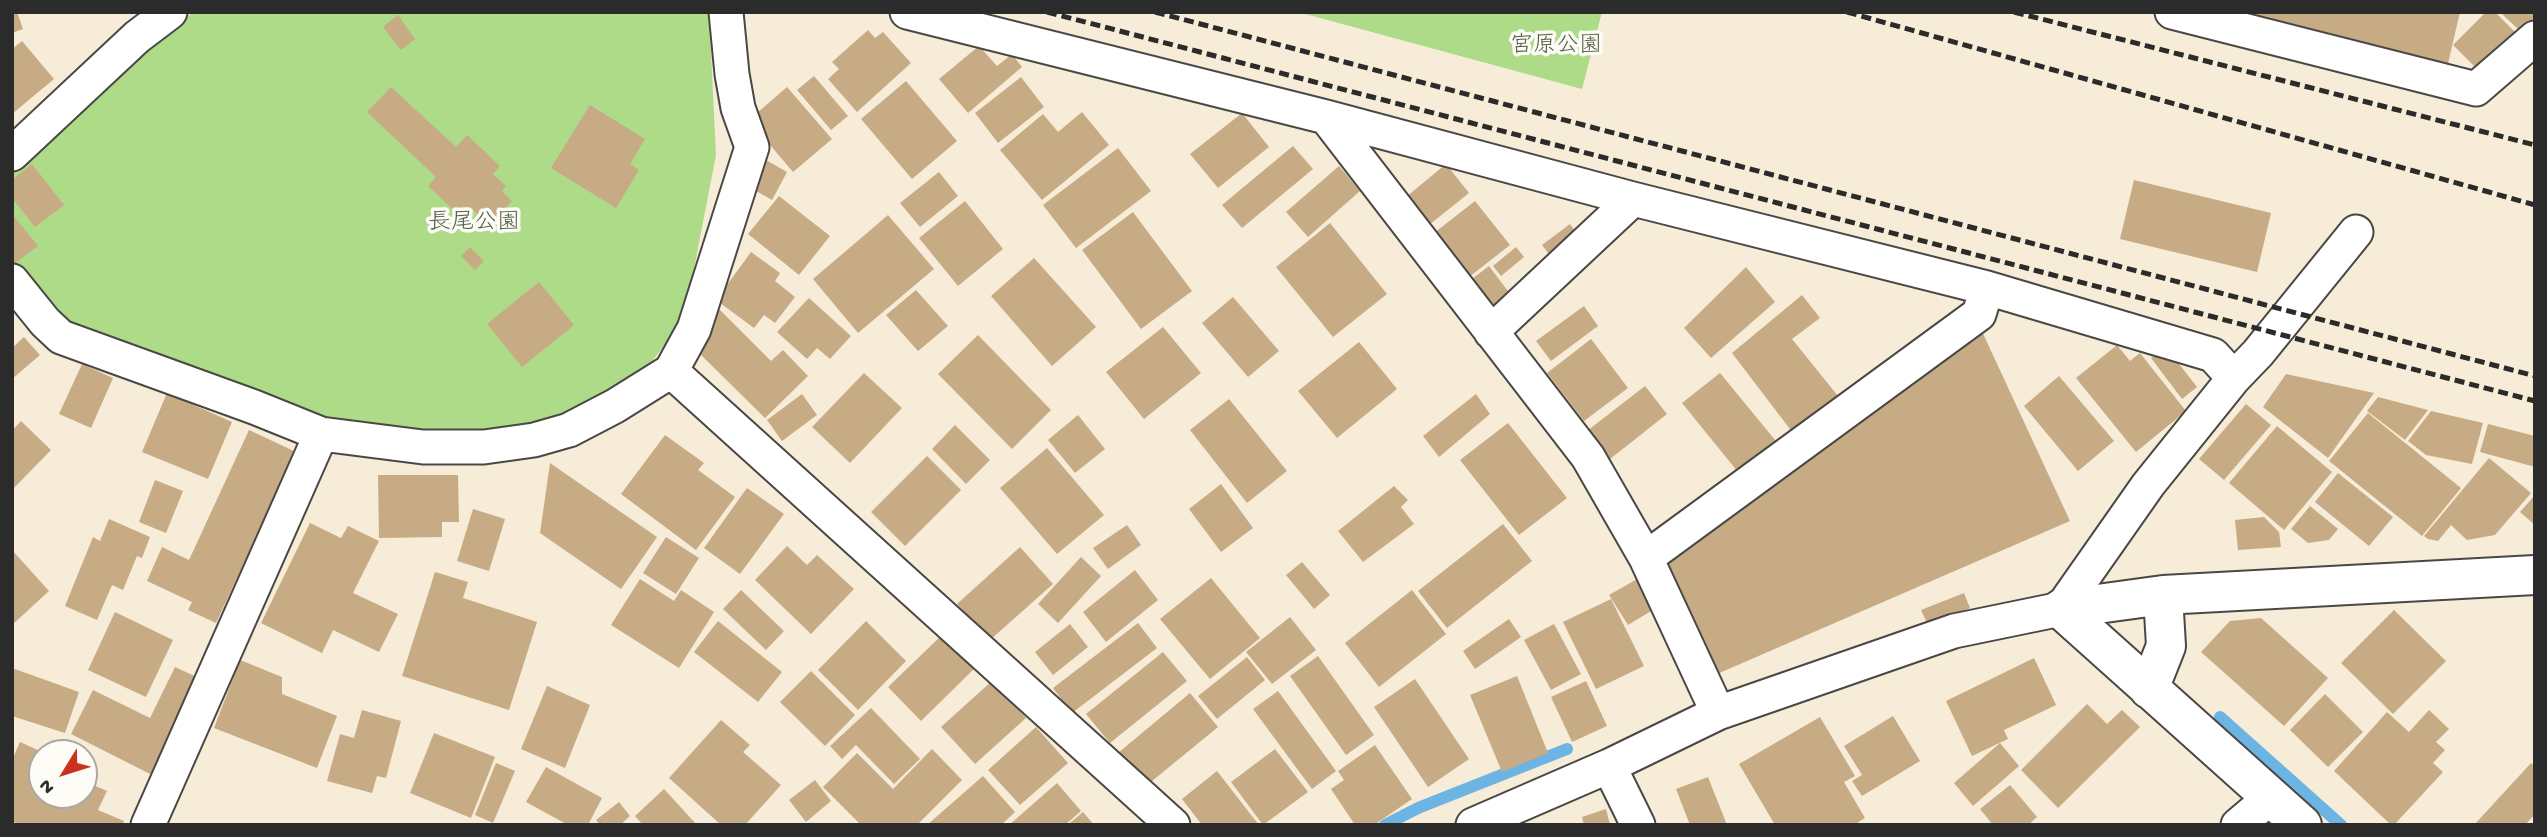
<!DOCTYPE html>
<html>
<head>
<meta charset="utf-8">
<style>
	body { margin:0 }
	#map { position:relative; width:2547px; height:837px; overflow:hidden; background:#f6ecd8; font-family:"Gochi Hand",sans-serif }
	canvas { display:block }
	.frame { position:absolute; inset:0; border:14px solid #2b2b2b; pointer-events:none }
	.north { position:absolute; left:28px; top:739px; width:70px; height:70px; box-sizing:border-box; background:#fdfcf7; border:2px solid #a9a8a5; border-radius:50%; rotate:232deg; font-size:19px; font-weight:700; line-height:28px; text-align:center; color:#2b2b2b }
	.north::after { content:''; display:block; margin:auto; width:24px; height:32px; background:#c8321e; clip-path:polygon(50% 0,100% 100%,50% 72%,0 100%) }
</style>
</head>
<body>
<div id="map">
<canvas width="2547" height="837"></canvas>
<div class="frame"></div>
<div class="north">N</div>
</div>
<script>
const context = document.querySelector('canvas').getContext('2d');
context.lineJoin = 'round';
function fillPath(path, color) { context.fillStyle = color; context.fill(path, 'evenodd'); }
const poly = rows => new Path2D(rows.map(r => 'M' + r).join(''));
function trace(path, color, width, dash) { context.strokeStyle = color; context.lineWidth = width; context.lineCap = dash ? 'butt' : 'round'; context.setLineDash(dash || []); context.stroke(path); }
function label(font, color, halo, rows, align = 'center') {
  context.font = font + ' "Gochi Hand","Klee One",sans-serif'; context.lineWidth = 7; context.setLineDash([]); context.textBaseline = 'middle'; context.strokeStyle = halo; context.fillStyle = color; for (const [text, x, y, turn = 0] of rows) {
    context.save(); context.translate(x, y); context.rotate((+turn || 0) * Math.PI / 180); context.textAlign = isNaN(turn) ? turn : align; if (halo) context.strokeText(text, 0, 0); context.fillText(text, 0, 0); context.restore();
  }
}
fillPath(poly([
	[194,12,709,12,716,155,693,274,679,327,645,370,596,405,490,436,325,422,60,320,12,264,12,169,141,50],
	[1298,12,1602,12,1582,89]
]), '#addb88');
trace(poly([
	[2220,717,2341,825],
	[1385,825,1418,808,1567,749]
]), '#6cb4e3', 12);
fillPath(poly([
	[12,12,17,12,23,29,12,33],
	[2218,12,2460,12,2447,68],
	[2486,12,2495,12,2516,33,2478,70,2453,45],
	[2500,12,2535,12,2535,17,2521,32],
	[398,15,415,39,401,50,383,27],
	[868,30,875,38,883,32,911,63,857,112,828,79,839,69,832,62],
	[22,41,54,79,12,114,12,49],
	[979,46,997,66,1012,54,1022,67,968,113,939,79],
	[814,76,848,116,831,130,797,90],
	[1021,77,1044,107,998,143,975,113],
	[906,81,957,141,912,179,861,119],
	[391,87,456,147,467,135,500,166,493,174,506,186,502,191,512,201,496,218,486,209,480,216,472,209,463,219,428,186,436,177,367,112],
	[787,87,832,139,793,172,749,120],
	[590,105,645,139,630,164,639,170,616,208,551,168],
	[1082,112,1109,145,1042,200,1000,150,1043,114,1058,132],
	[1242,113,1269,147,1218,188,1190,154],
	[1293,146,1313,169,1242,228,1222,205],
	[1118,148,1151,191,1076,248,1043,205],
	[766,160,787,172,772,200,751,188],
	[32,164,64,205,35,227,12,198,12,180],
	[1446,164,1469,193,1429,225,1406,197],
	[1339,166,1360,191,1308,237,1286,212],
	[939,172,958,196,920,227,900,203],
	[2134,180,2271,213,2257,272,2120,239],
	[779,196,830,236,799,275,748,234],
	[965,201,1003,249,958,286,919,238],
	[1475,201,1510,245,1464,281,1429,237],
	[1133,212,1192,291,1141,329,1082,250],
	[12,214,38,246,14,264,12,263],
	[888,215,934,269,858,333,813,279],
	[1330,223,1387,294,1333,337,1276,267],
	[1570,224,1580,238,1552,258,1542,245],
	[470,247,484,261,475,270,461,256],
	[1516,247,1524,257,1501,276,1493,266],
	[751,252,780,273,775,281,795,297,775,323,764,315,754,328,716,300],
	[1034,258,1096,327,1052,366,991,296],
	[1489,266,1517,303,1484,328,1456,291],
	[1746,267,1775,302,1711,358,1684,328],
	[539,282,574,325,522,367,487,324],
	[916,290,948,326,918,351,886,315],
	[1802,295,1820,318,1792,339,1842,401,1796,437,1732,353],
	[1233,297,1279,351,1248,377,1202,323],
	[809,298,851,336,830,359,817,348,807,359,777,332],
	[715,305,771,361,783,350,808,376,765,418,701,355],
	[1584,306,1598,326,1551,361,1536,341],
	[1979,325,2070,521,1717,674,1660,562],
	[1163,327,1201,373,1144,419,1106,372],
	[978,335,1051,410,1012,449,938,374],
	[24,337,40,355,12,379,12,348],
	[1591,339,1628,388,1584,421,1547,373],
	[1359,342,1397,389,1337,438,1298,391],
	[2117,345,2130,361,2140,353,2186,411,2136,452,2076,378],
	[2165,346,2197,387,2182,399,2151,358],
	[82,364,113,378,91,428,59,414],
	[864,373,902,408,850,463,812,427],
	[1720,373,1780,446,1742,477,1682,403],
	[2286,374,2374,393,2328,458,2263,407],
	[2059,376,2114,441,2078,471,2024,406],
	[1645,386,1667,414,1605,463,1583,434],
	[167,393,232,422,208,479,142,452],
	[802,394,817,415,782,441,767,420],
	[1476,394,1490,414,1439,457,1423,436],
	[2378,397,2428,410,2405,440,2367,411],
	[1229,399,1287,471,1247,503,1190,430],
	[2246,404,2271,425,2224,480,2199,459],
	[2431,411,2483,423,2472,464,2426,455,2408,441],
	[2368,413,2461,488,2422,536,2329,461],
	[1078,415,1105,449,1075,473,1048,440],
	[21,421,51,450,12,490,12,431],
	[1508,423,1567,498,1519,535,1460,460],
	[2488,424,2535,436,2535,467,2480,452],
	[955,425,990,460,966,484,932,449],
	[2277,426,2332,472,2284,530,2229,483],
	[249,430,296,452,216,623,188,610,192,602,147,581,162,547,189,560],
	[665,435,704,463,698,470,735,497,696,550,621,494],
	[1047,448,1104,515,1057,554,1000,488],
	[927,456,961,490,905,546,871,512],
	[2489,458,2531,493,2495,535,2467,540,2451,525,2438,541,2428,539,2424,536],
	[550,463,657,537,621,589,540,533],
	[2338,473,2393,517,2369,546,2315,502],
	[378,475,458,475,459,522,442,522,442,537,379,538],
	[155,480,183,491,166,533,139,522],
	[1221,484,1253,528,1221,552,1189,509],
	[1394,486,1408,500,1401,507,1414,524,1363,562,1338,531],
	[747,488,784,514,740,574,704,548],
	[2535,495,2535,525,2520,512],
	[2310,506,2338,529,2329,540,2308,543,2291,529],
	[473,509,505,519,489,571,457,561],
	[2264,517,2279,532,2281,547,2238,550,2235,520],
	[109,519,150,537,142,558,137,556,123,590,112,585,97,620,65,606,93,537,100,541],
	[310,523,341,538,348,526,379,541,353,593,398,614,379,652,333,630,322,653,261,623],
	[1503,524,1532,561,1447,628,1418,591],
	[1127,525,1141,545,1108,569,1093,548],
	[666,537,699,558,676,594,643,573],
	[787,546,807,565,817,555,854,589,811,634,755,580],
	[1020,547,1053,584,990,640,957,604],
	[12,550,49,591,12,625],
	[1081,557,1101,576,1058,623,1038,604],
	[1302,562,1330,595,1314,609,1286,575],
	[1135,570,1158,600,1106,642,1083,612],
	[435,572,468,582,463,598,537,622,509,710,402,676],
	[1211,578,1260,638,1210,679,1160,619],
	[1639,578,1656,608,1628,625,1609,595],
	[640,579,674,601,681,590,714,612,679,668,611,625],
	[741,590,784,631,766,650,723,609],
	[1412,590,1446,634,1379,687,1345,643],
	[1964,593,1970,608,1928,625,1921,610],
	[1611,599,1644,666,1596,689,1563,622],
	[2394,610,2446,661,2393,714,2341,663],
	[115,612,173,640,146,697,88,670],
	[1290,617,1316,650,1272,684,1246,652],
	[2261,618,2328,678,2284,726,2201,652,2230,621],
	[1509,619,1521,637,1475,669,1463,651],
	[718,621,782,672,758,702,694,652],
	[866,621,906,661,858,710,818,670],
	[1138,623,1157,648,1072,713,1053,688],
	[1070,624,1088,647,1053,675,1035,652],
	[1554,624,1581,674,1551,690,1524,640],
	[944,633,977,666,921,721,888,687],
	[1163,652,1187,681,1110,743,1086,714],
	[1318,656,1374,735,1346,755,1290,676],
	[1247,657,1265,680,1217,719,1198,696],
	[2034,658,2056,705,2004,730,2008,739,1972,756,1946,701],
	[240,660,282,677,282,694,337,716,317,768,214,728],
	[175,667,203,680,156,777,71,734,93,690,150,718],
	[12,668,79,692,65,733,12,716],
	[811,671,855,715,825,746,780,702],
	[1517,676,1548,753,1502,772,1470,695],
	[1415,679,1469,759,1428,787,1374,707],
	[993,680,1026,718,975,764,941,727],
	[1586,681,1607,726,1572,742,1551,697],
	[547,686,590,705,565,768,521,749],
	[1278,691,1336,771,1312,789,1253,709],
	[1190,693,1218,727,1146,786,1118,753],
	[2325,694,2363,732,2328,767,2290,730],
	[2087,704,2107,724,2122,710,2140,727,2058,808,2021,770],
	[871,708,920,759,894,784,856,745,842,759,830,746],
	[362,710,401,721,386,778,377,776,372,793,327,781,340,734,354,738],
	[2429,710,2449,729,2436,742,2445,750,2433,763,2443,772,2394,825,2391,825,2334,771,2387,712,2409,732],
	[1893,716,1920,761,1862,796,1852,781,1862,775,1844,746],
	[1820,717,1855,776,1844,782,1865,818,1854,825,1775,825,1739,764],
	[721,720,750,745,743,752,781,785,745,825,721,825,669,778],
	[1036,727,1068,763,1020,805,988,770],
	[434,733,495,757,471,818,410,793],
	[20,742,42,752,42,795,84,795,84,781,107,791,98,810,124,821,122,825,20,825,12,821,12,760],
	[2000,743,2019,766,1973,806,1954,783],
	[1375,745,1412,799,1374,825,1355,825,1331,789,1344,780,1338,771],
	[932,749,962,780,917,825,861,825,823,787,857,753,893,789],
	[1275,749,1308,792,1263,825,1231,782],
	[496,763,515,771,493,823,475,815],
	[2531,763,2535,767,2535,814,2525,825,2474,825],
	[546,767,602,798,588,825,568,825,526,802],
	[1217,771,1259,825,1202,825,1182,799],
	[983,776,1015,812,1001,825,927,825],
	[1708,777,1727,825,1690,825,1676,789],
	[815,780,831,801,806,822,789,800],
	[1057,783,1081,811,1065,825,1009,825],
	[2010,785,2037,817,2028,825,1993,825,1980,809],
	[664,789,697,825,643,825,635,816],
	[619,802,630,816,620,825,600,825,596,820],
	[1606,809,1610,825,1584,825,1582,817],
	[1083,812,1094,825,1072,825,1070,823]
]), '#c7ab85');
const minor = poly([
	[907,12,1326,117,1633,199,1987,288,2213,355,2234,378,2148,485,2061,609,1954,631,1718,713,1609,766,1473,825],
	[2172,12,2476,89,2535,38],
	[1326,117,1588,457,1646,558,1718,713],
	[12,154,137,37,170,12],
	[12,281,45,322,61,337,254,407,321,434,423,447,484,447,534,440,569,430,615,406,671,371,694,329,752,147,738,108,732,74,726,12],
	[1491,332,1633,199],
	[671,371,1173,825],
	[2234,378,2258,353,2356,232],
	[1646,558,1979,314,1987,288],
	[1609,766,1638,825],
	[148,825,321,434],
	[2238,825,2271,797]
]);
const tertiary = poly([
	[2061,609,2163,595,2535,575],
	[2061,609,2302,825],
	[2149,689,2166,646,2163,595]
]);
trace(minor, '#494845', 37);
trace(tertiary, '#494845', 42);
trace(minor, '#fff', 33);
trace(tertiary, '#fff', 38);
trace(poly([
	[1047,12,2535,401],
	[1155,12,2535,376],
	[1847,12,2535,205],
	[2014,12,2535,145]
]), '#2b2b2b', 5, [10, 5]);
label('23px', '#526047', '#fdfcf7', [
	["宮原公園",1556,47],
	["長尾公園",474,224]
]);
</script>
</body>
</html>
